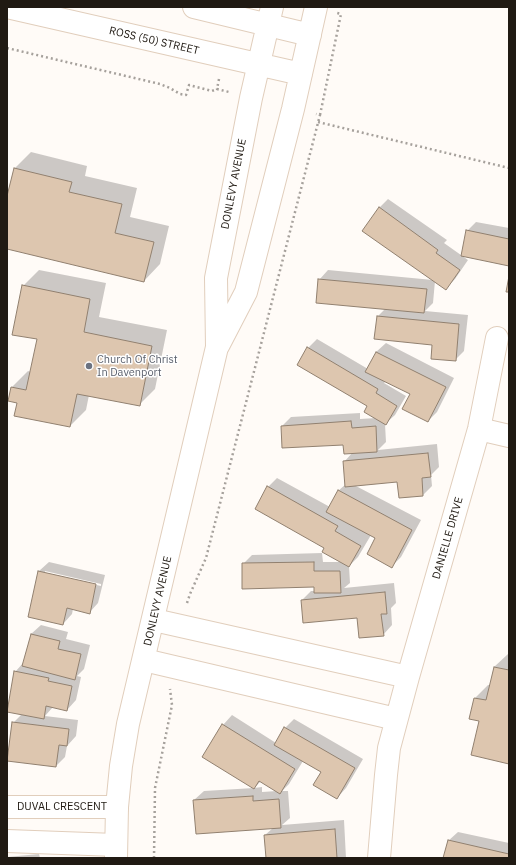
<!DOCTYPE html>
<html>
<head>
<meta charset="utf-8">
<style>
	body { margin:0 }
	#map { position:relative; width:516px; height:865px; overflow:hidden; background:#fffbf7; font-family:"IBM Plex Sans",sans-serif }
	canvas { display:block }
	.frame { position:absolute; inset:0; border:8px solid #201a13; pointer-events:none }
</style>
</head>
<body>
<div id="map">
<canvas width="516" height="865"></canvas>
<div class="frame"></div>
</div>
<script>
const context = document.querySelector('canvas').getContext('2d');
context.lineJoin = 'round';
function fillPath(path, color) { context.fillStyle = color; context.fill(path, 'evenodd'); }
const poly = rows => new Path2D(rows.map(r => 'M' + r).join(''));
function trace(path, color, width, dash) { context.strokeStyle = color; context.lineWidth = width; context.lineCap = dash ? 'butt' : 'round'; context.setLineDash(dash || []); context.stroke(path); }
function label(font, color, halo, rows, align = 'center') {
  context.font = font + ' "IBM Plex Sans",sans-serif'; context.lineWidth = 3; context.setLineDash([]); context.textBaseline = 'middle'; context.strokeStyle = halo; context.fillStyle = color; for (const [text, x, y, turn = 0] of rows) {
    context.save(); context.translate(x, y); context.rotate((+turn || 0) * Math.PI / 180); context.textAlign = isNaN(turn) ? turn : align; if (halo) context.strokeText(text, 0, 0); context.fillText(text, 0, 0); context.restore();
  }
}
fillPath(poly([
	[31,152,87,166,85,176,137,188,130,217,169,226,160,264,144,281,7,248,7,200,15,168],
	[388,199,447,240,444,243,468,260,455,279,445,289,435,281,433,303,425,311,468,315,464,351,455,360,433,344,375,338,378,316,385,309,319,280,328,270,433,280,379,208],
	[476,222,509,228,509,265,467,231],
	[39,270,106,283,99,317,167,330,155,389,139,405,89,395,86,410,70,426,18,403,12,387,28,371,31,372,38,339,23,286],
	[317,339,368,369,376,352,386,343,454,378,437,412,428,421,411,394,386,381,384,383,406,396,395,415,385,424,386,442,378,450,437,444,439,467,431,475,432,486,423,495,398,481,354,485,421,520,401,557,392,566,376,538,371,535,358,557,349,566,350,583,344,588,394,583,396,603,391,608,392,625,383,635,358,617,302,600,311,591,315,591,315,586,243,564,252,555,322,553,323,562,342,562,325,548,268,487,277,478,330,507,338,491,346,484,344,462,353,452,344,444,282,426,291,417,360,413,360,419,376,418,369,406,308,348],
	[49,562,105,575,98,603,89,613,73,609,72,614,63,624,29,616,39,571],
	[45,571,101,584,101,586,45,573],
	[41,625,68,632,66,639,90,645,84,669,77,676,81,677,76,700,67,710,53,707,45,716,78,720,76,736,67,746,65,757,56,766,13,723,22,714,15,672,24,662,31,634],
	[508,654,509,654,509,763,480,720,471,718,475,698,488,685,490,685,494,667],
	[232,715,276,743,285,728,294,719,363,759,346,788,337,798,322,772,303,761,289,784,282,791,288,791,290,818,282,825,344,820,346,858,267,858,265,835,273,828,194,800,204,791,254,788,203,756,223,725],
	[261,781,277,791,262,792,262,787,254,788],
	[458,832,509,843,509,858,444,858,448,841],
	[39,854,40,858,7,858,7,857]
]), '#0003');
const building = poly([
	[14,168,72,182,69,192,122,204,115,233,154,242,144,282,7,249,7,196,14,168],
	[379,207,438,250,436,253,460,270,446,290,362,231,379,207],
	[466,230,509,239,509,266,461,256,466,230],
	[509,276,509,292,506,292,509,276],
	[318,279,427,289,424,313,316,303,318,279],
	[22,285,90,299,84,332,152,346,140,406,77,394,70,427,14,416,17,403,8,401,11,387,26,390,37,339,12,335,22,285],
	[377,316,459,324,456,361,431,359,432,345,374,339,377,316],
	[307,347,378,389,376,393,397,406,386,425,364,412,367,406,297,365,307,347],
	[376,352,446,387,428,422,402,409,410,394,365,372,376,352],
	[351,421,352,428,376,426,377,452,344,454,343,445,282,448,281,426,351,421],
	[428,453,431,477,422,478,423,496,399,498,397,482,345,487,343,461,428,453],
	[267,486,338,526,335,531,361,546,349,567,322,552,324,548,255,509,267,486],
	[338,490,412,530,392,568,367,554,375,538,326,512,338,490],
	[314,562,314,571,340,571,341,593,314,593,314,587,242,589,242,563,314,562],
	[38,571,96,584,90,614,67,608,63,625,28,617,38,571],
	[385,592,387,614,381,614,384,636,359,638,357,618,303,623,301,600,385,592],
	[31,634,60,641,58,649,81,654,75,680,22,666,31,634],
	[494,667,509,670,509,764,471,755,479,721,469,719,474,698,486,700,494,667],
	[14,671,49,678,48,681,72,686,67,711,46,706,44,719,7,712,14,671],
	[12,722,69,729,67,746,59,745,56,767,7,761,12,722],
	[222,724,295,769,280,794,259,781,254,789,202,757,222,724],
	[284,727,355,768,337,799,313,785,321,772,274,745,284,727],
	[253,796,253,801,279,799,281,828,196,834,193,800,253,796],
	[335,829,337,858,266,858,264,835,335,829],
	[448,840,509,854,509,858,443,858,448,840]
]);
fillPath(building, '#ddc6af');
trace(building, '#91806f', 1);
const street = poly([
	[479,429,509,436],
	[154,620,408,677],
	[144,660,396,719],
	[7,807,117,807],
	[7,841,116,845],
	[379,858,386,775,389,748,408,677,479,429,497,338]
]);
const secondary = poly([
	[7,7,301,74],
	[194,7,310,35],
	[218,346,246,292,293,109,316,7],
	[116,858,117,807,121,766,128,724,217,347,216,278,251,98,272,7]
]);
trace(street, '#e1cebc', 24);
trace(secondary, '#e1cebc', 24);
trace(poly([
	[7,48,160,84,170,88,180,94,186,95,189,85,212,91,217,89],
	[219,79,217,89,229,92],
	[320,115,341,14,337,13],
	[318,122,509,168],
	[187,603,190,594,206,558,320,115,316,114],
	[154,858,155,788,172,705,170,689]
]), '#a6a19c', 2.5, [2, 3]);
trace(street, '#fff', 22);
trace(secondary, '#fff', 22);
for (const [x, y, r, color] of [
	[89,366,4,"#6b7280"]
]) { const dot = new Path2D(); dot.arc(x, y, r, 0, 2 * Math.PI); context.fillStyle = color; context.fill(dot); trace(dot, '#fff', 1.5); }
label('11px', '#201a13', '#fff', [
	["ROSS (50) STREET",154,41,13],
	["DONLEVY AVENUE",234,184,-79],
	["DANIELLE DRIVE",448,538,-74],
	["DONLEVY AVENUE",158,601,-77],
	["DUVAL CRESCENT",62,807]
]);
label('11px', '#5b616d', '#fff', [
	["Church Of Christ",97,360],
	["In Davenport",97,373]
], 'left');
</script>
</body>
</html>
